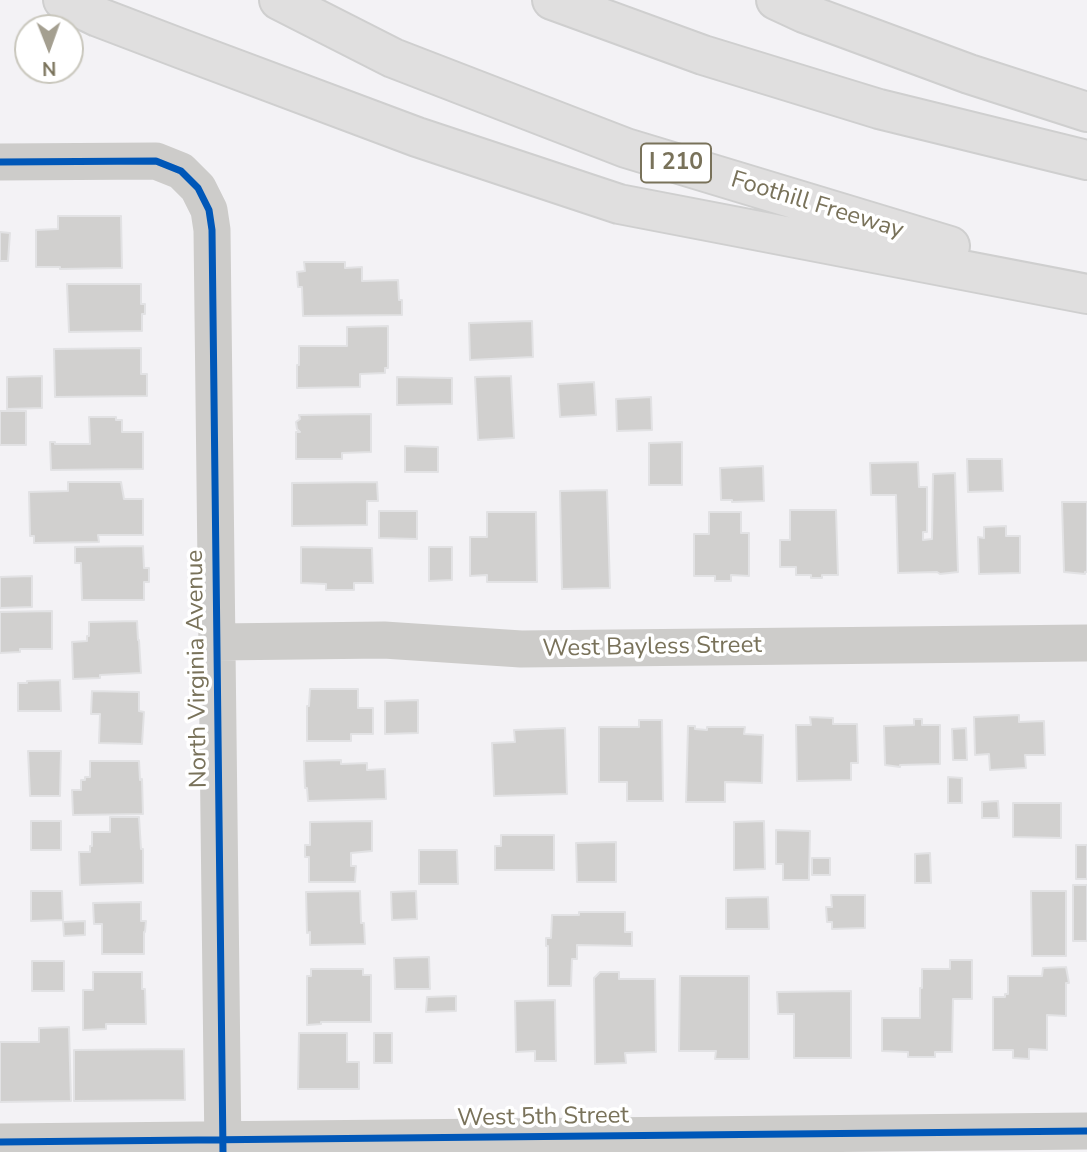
<!DOCTYPE html>
<html>
<head>
<meta charset="utf-8">
<style>
	body { margin:0 }
	#map { position:relative; width:1087px; height:1152px; overflow:hidden; background:#f3f2f5; font-family:"Nunito Sans",sans-serif }
	canvas { display:block }
	.north { position:absolute; left:14px; top:14px; width:70px; height:70px; box-sizing:border-box; background:#fff; border:2px solid #c9c7bd; border-radius:50%; rotate:179deg; font-size:19px; font-weight:700; line-height:28px; text-align:center; color:#79725a }
	.north::after { content:''; display:block; margin:auto; width:24px; height:32px; background:#a49f90; clip-path:polygon(50% 0,100% 100%,50% 72%,0 100%) }
</style>
</head>
<body>
<div id="map">
<canvas width="1087" height="1152"></canvas>
<div class="north">N</div>
</div>
<script>
const context = document.querySelector('canvas').getContext('2d');
context.lineJoin = 'round';
function fillPath(path, color) { context.fillStyle = color; context.fill(path, 'evenodd'); }
const poly = rows => new Path2D(rows.map(r => 'M' + r).join(''));
function trace(path, color, width, dash) { context.strokeStyle = color; context.lineWidth = width; context.lineCap = dash ? 'butt' : 'round'; context.setLineDash(dash || []); context.stroke(path); }
function label(font, color, halo, rows, align = 'center') {
  context.font = font + ' "Nunito Sans",sans-serif'; context.lineWidth = 7; context.setLineDash([]); context.textBaseline = 'middle'; context.strokeStyle = halo; context.fillStyle = color; for (const [text, x, y, turn = 0] of rows) {
    context.save(); context.translate(x, y); context.rotate((+turn || 0) * Math.PI / 180); context.textAlign = isNaN(turn) ? turn : align; if (halo) context.strokeText(text, 0, 0); context.fillText(text, 0, 0); context.restore();
  }
}
const building = poly([
	[58,216,121,216,122,268,60,269,60,267,36,267,36,230,58,229,58,216],
	[0,232,10,233,8,261,0,261,0,232],
	[304,262,345,262,345,268,362,267,362,281,398,280,399,300,402,300,402,315,303,316,302,287,298,287,297,272,305,271,304,262],
	[67,284,141,284,141,304,145,304,145,314,142,314,142,331,69,332,67,284],
	[532,321,533,357,470,360,469,323,532,321],
	[388,326,388,368,385,368,385,373,360,374,360,387,297,388,297,365,299,365,299,346,347,346,347,327,388,326],
	[141,348,141,374,147,374,147,396,55,397,54,349,141,348],
	[42,376,42,408,7,409,7,377,42,376],
	[511,376,514,438,478,440,475,377,511,376],
	[397,377,452,378,452,404,397,405,397,377],
	[594,382,596,415,560,417,558,384,594,382],
	[651,397,652,430,617,431,616,399,651,397],
	[0,411,26,411,26,445,0,445,0,411],
	[371,414,371,452,342,453,342,459,296,459,296,432,300,432,297,429,296,422,300,419,299,415,371,414],
	[89,417,116,417,116,420,122,420,122,432,143,432,143,469,51,470,50,442,55,442,55,444,90,444,89,417],
	[682,442,682,485,649,485,649,443,682,442],
	[405,446,438,447,438,472,405,472,405,446],
	[967,459,1002,459,1003,491,968,492,967,459],
	[918,462,919,487,927,487,927,532,923,532,923,540,932,539,933,474,955,473,958,572,940,574,937,572,898,573,896,495,871,495,870,463,918,462],
	[763,466,764,501,732,502,732,500,721,500,720,468,763,466],
	[68,482,121,482,124,499,143,499,143,535,98,535,99,542,34,543,34,536,30,536,29,492,68,491,68,482],
	[377,482,378,501,367,501,367,525,292,526,292,483,377,482],
	[607,490,610,588,562,589,560,491,607,490],
	[1062,502,1087,502,1087,572,1085,572,1085,574,1064,572,1062,502],
	[790,510,836,510,838,575,822,575,822,578,811,578,811,575,796,575,796,567,780,567,780,540,790,540,790,510],
	[379,511,417,511,417,539,379,538,379,511],
	[487,512,536,512,537,582,487,582,487,575,470,576,470,537,487,537,487,512],
	[709,512,741,512,741,533,749,533,749,576,731,575,731,581,715,581,715,576,694,576,694,534,709,534,709,512],
	[1006,526,1006,536,1020,536,1020,573,979,574,978,537,984,538,984,527,1006,526],
	[143,546,144,568,149,568,149,582,144,582,144,600,82,600,81,563,75,563,75,547,143,546],
	[301,547,372,548,373,583,354,583,354,590,326,590,326,584,301,583,301,547],
	[429,547,452,547,452,580,429,581,429,547],
	[32,576,32,607,0,608,0,577,32,576],
	[52,611,52,649,20,649,20,652,0,653,0,612,52,611],
	[137,621,138,640,139,640,141,673,100,675,100,678,73,679,72,642,87,641,87,636,89,636,89,622,137,621],
	[60,680,61,711,18,711,18,683,27,683,27,681,60,680],
	[310,689,358,689,358,708,373,708,373,734,351,734,351,741,307,741,307,706,309,706,310,689],
	[92,691,139,692,139,711,144,712,142,744,99,743,100,714,91,714,92,691],
	[418,700,418,733,385,734,385,701,418,700],
	[1019,715,1019,722,1044,721,1045,755,1025,755,1026,768,990,770,989,754,975,755,974,717,1019,715],
	[810,717,833,718,833,724,857,724,858,763,851,763,851,780,797,781,796,725,811,725,810,717],
	[914,719,922,719,922,725,940,725,940,764,900,765,900,767,885,765,884,726,914,725,914,719],
	[639,720,662,720,663,801,627,801,627,782,599,782,599,727,639,727,639,720],
	[688,726,695,726,695,729,707,730,707,727,745,727,744,734,763,735,762,783,725,782,725,802,686,802,688,726],
	[565,728,567,794,494,796,492,743,515,742,514,730,565,728],
	[966,728,967,760,953,760,952,729,966,728],
	[28,751,61,751,60,796,30,796,28,751],
	[341,760,341,764,367,763,367,770,385,769,386,799,308,801,307,788,305,788,304,761,341,760],
	[90,761,139,761,140,780,142,779,143,814,73,815,72,790,81,790,81,780,85,780,85,777,90,777,90,761],
	[948,777,962,778,962,803,948,803,948,777],
	[998,801,999,818,982,818,982,802,998,801],
	[1013,803,1061,803,1061,838,1013,837,1013,803],
	[110,817,139,817,141,849,143,849,143,883,80,885,79,852,90,852,90,846,92,846,92,832,110,832,110,817],
	[31,821,61,821,61,850,31,850,31,821],
	[372,821,372,851,351,853,351,866,356,866,355,882,309,882,309,857,305,857,305,845,310,845,310,822,372,821],
	[764,821,765,869,734,870,734,822,764,821],
	[776,830,810,831,809,880,783,880,783,864,776,864,776,830],
	[501,835,554,835,554,870,495,870,495,846,501,846,501,835],
	[616,842,616,882,577,882,576,843,616,842],
	[1076,845,1087,845,1087,879,1076,879,1076,845],
	[419,850,457,850,458,884,419,884,419,850],
	[930,853,931,883,915,883,915,854,930,853],
	[812,858,830,858,830,875,812,875,812,858],
	[1073,885,1087,885,1087,941,1073,941,1073,885],
	[31,891,62,891,63,920,31,921,31,891],
	[360,891,361,923,364,923,365,944,310,945,310,932,307,933,306,892,360,891],
	[416,891,417,919,392,920,391,892,416,891],
	[1031,891,1066,891,1066,956,1032,956,1031,891],
	[831,895,865,895,865,928,832,929,832,922,827,922,826,907,832,907,831,895],
	[768,897,769,929,726,929,726,898,768,897],
	[141,902,141,921,146,921,145,932,144,932,144,954,102,954,102,924,94,924,93,903,141,902],
	[579,912,625,912,625,932,632,932,632,946,577,945,577,959,572,959,571,986,548,986,548,946,546,946,546,938,551,938,552,915,579,915,579,912],
	[85,921,85,935,64,936,63,922,85,921],
	[429,957,430,989,395,989,394,958,429,957],
	[950,960,972,960,972,999,953,999,952,1052,935,1052,935,1057,908,1057,908,1052,882,1051,882,1018,920,1018,920,988,922,988,922,969,950,969,950,960],
	[32,961,64,961,64,991,32,991,32,961],
	[1066,967,1069,983,1066,983,1066,1016,1047,1015,1047,1050,1029,1049,1029,1059,1013,1058,1013,1050,993,1050,993,997,1005,997,1005,994,1008,994,1008,976,1042,976,1043,968,1066,967],
	[311,969,363,969,363,975,371,975,371,1022,321,1022,321,1024,307,1025,307,976,311,976,311,969],
	[93,972,142,972,142,989,145,989,146,1024,106,1024,106,1029,83,1030,83,990,93,990,93,972],
	[600,972,619,972,619,979,655,979,656,1052,625,1053,626,1063,595,1064,594,978,600,972],
	[680,976,749,976,749,1059,715,1059,716,1051,679,1051,680,976],
	[851,991,851,1058,794,1058,794,1014,778,1014,777,992,851,991],
	[456,996,456,1011,426,1012,427,997,456,996],
	[555,1000,556,1061,535,1061,535,1051,516,1052,515,1001,555,1000],
	[69,1027,71,1101,0,1102,0,1042,39,1042,39,1028,69,1027],
	[299,1033,347,1033,347,1062,359,1062,359,1089,298,1089,299,1033],
	[374,1033,392,1033,392,1063,374,1063,374,1033],
	[184,1049,185,1100,74,1101,74,1050,184,1049]
]);
fillPath(building, '#d1d0cf');
trace(building, '#e2e2e4', 2);
const highway = poly([
	[63,0,98,17,182,49,417,137,619,204,1087,294],
	[279,0,393,58,626,148,950,246],
	[552,0,703,55,879,109,1087,160],
	[776,0,804,13,969,74,1087,112]
]);
trace(highway, '#cfcfcf', 42);
trace(poly([
	[0,162,156,161,181,171,198,188,209,210,212,230,223,1152],
	[217,642,384,640,521,649,1087,643],
	[0,1142,1087,1131]
]), '#cdccca', 37);
trace(highway, '#e0dfdf', 38);
trace(poly([
	[0,162,156,161,181,171,198,188,209,210,212,230,223,1152],
	[0,1142,1087,1131]
]), '#0057b8', 7);
for (const [x, y, w] of [
	[676,163,70]
]) { const box = new Path2D(); box.roundRect(x - w / 2, y - 19.5, w, 39, 5); context.fillStyle = '#fff'; context.fill(box); trace(box, '#79725a', 2); }
label('bold 23px', '#79725a', null, [
	["I 210",676,163]
]);
label('24px', '#79725a', '#fff', [
	["Foothill Freeway",817,206,17],
	["West Bayless Street",652,648,-1],
	["North Virginia Avenue",198,669,-91],
	["West 5th Street",543,1118,-1]
]);
</script>
</body>
</html>
